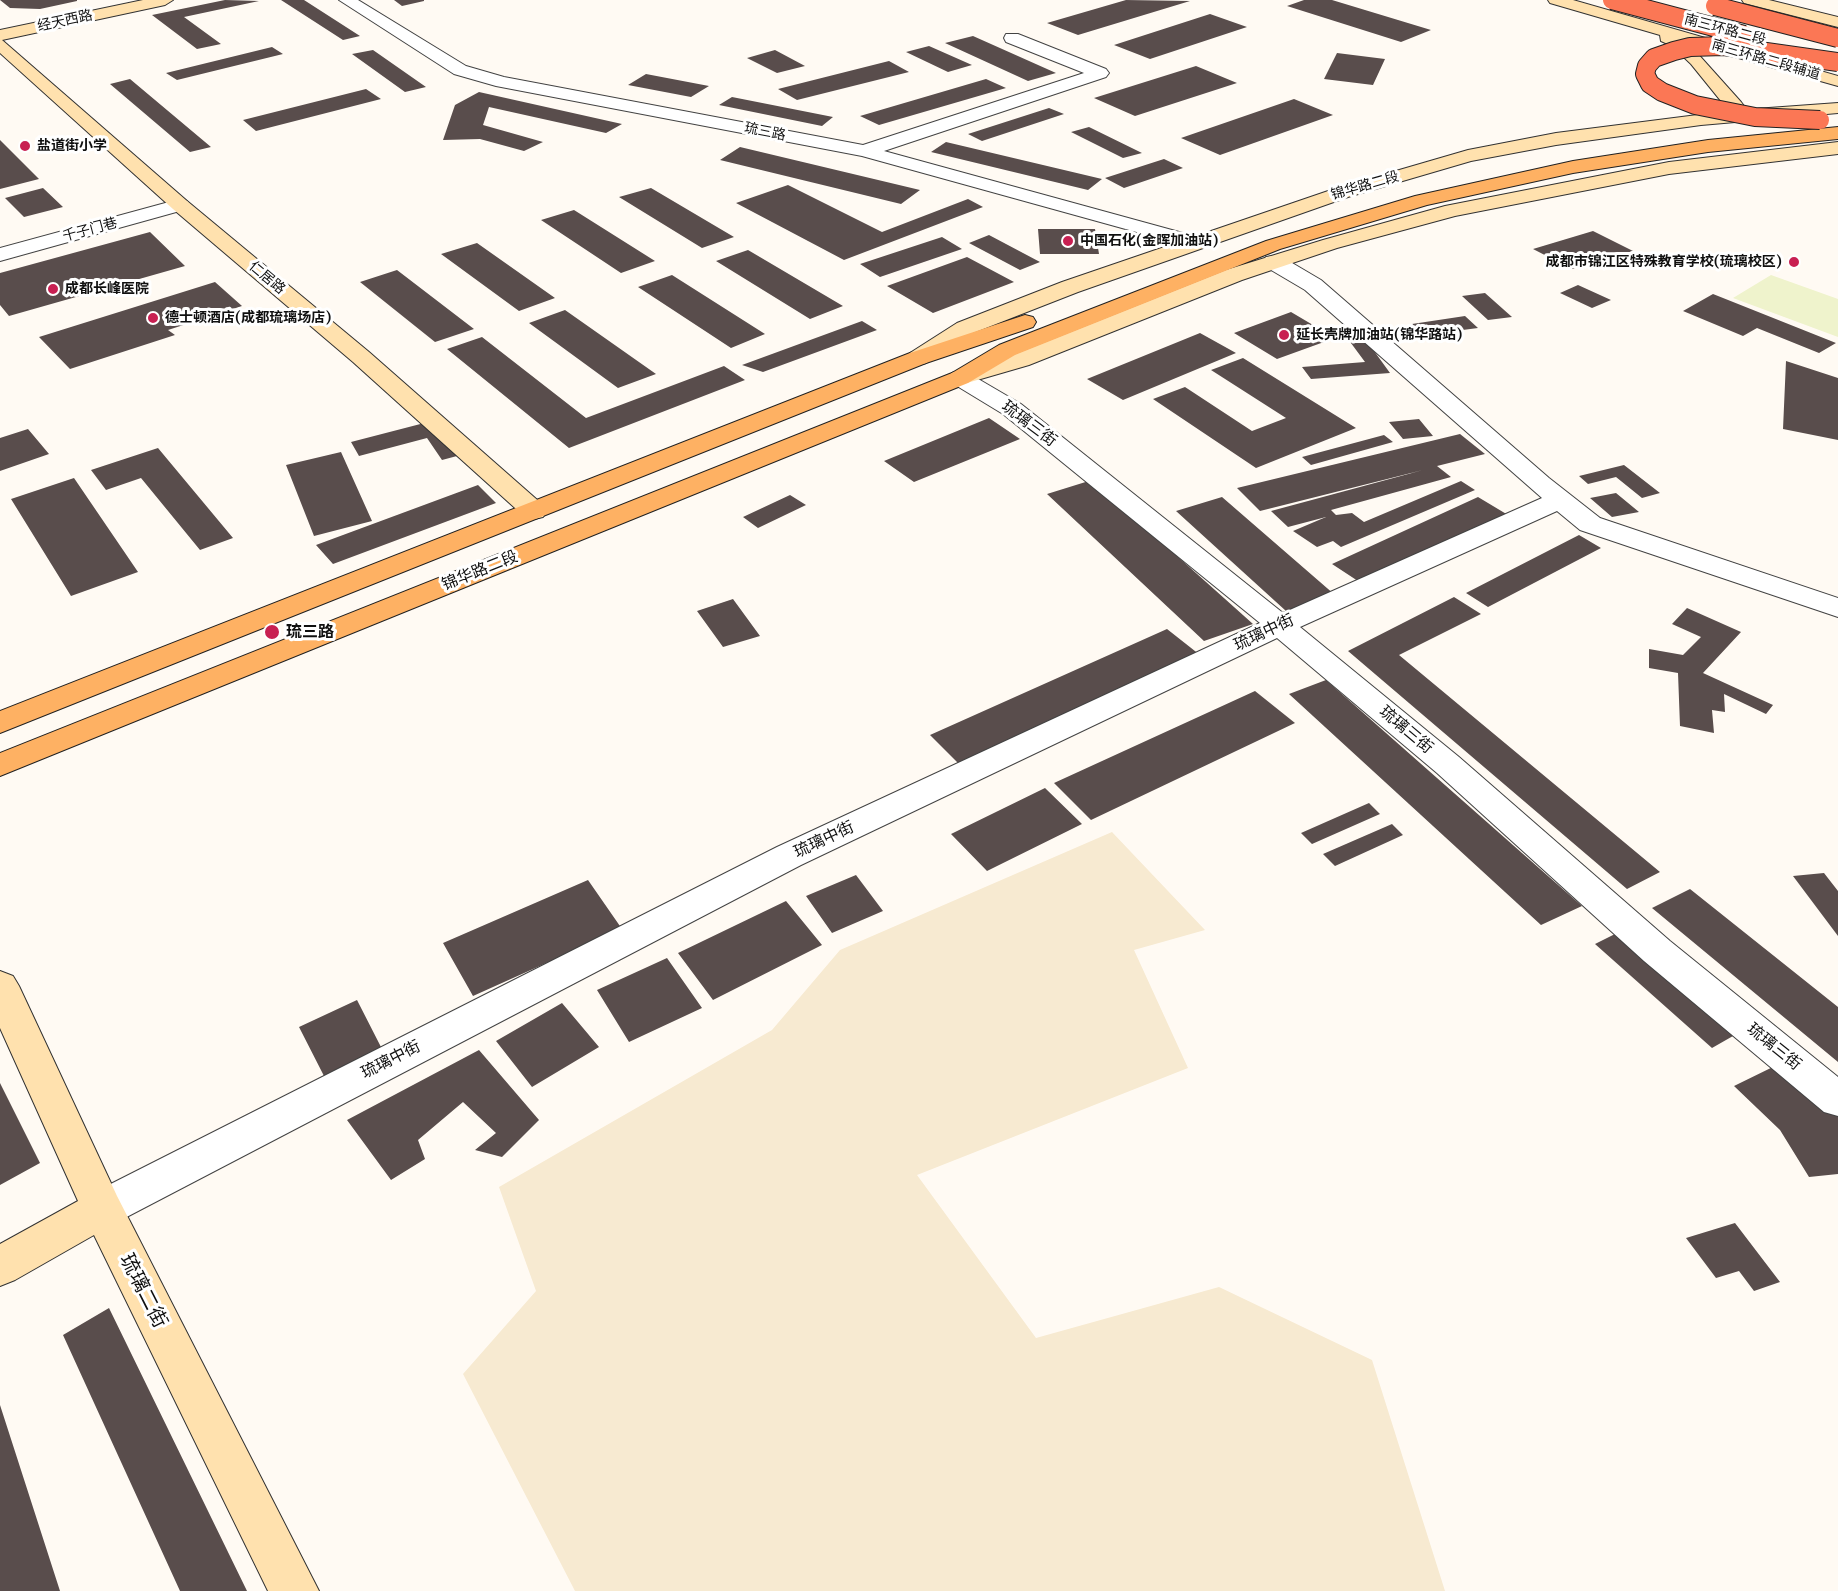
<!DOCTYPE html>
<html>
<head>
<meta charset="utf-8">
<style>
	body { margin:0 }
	canvas { display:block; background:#fffaf3 }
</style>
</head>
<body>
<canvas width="1838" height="1591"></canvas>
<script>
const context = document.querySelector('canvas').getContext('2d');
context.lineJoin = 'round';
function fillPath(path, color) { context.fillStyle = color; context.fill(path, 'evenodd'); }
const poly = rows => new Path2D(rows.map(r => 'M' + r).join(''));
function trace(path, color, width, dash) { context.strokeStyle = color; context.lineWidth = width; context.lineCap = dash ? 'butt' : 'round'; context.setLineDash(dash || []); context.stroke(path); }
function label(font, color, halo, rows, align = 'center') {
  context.font = font + ' Merriweather,"Noto Sans SC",serif'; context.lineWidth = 6; context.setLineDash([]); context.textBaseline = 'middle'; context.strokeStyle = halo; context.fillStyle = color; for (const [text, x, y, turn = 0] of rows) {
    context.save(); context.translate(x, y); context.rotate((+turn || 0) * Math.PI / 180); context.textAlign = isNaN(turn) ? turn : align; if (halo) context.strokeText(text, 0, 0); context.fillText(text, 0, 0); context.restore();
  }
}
fillPath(poly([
	[1112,832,1205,930,1134,950,1188,1068,917,1175,1036,1338,1219,1287,1372,1360,1445,1591,575,1591,463,1374,536,1291,499,1187,772,1030,840,950]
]), '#f7ead1');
fillPath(poly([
	[1771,275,1838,299,1838,337,1733,298]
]), '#eff3cc');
fillPath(poly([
	[0,0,77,0,77,1,40,9,10,8],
	[225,0,259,1,184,17,221,44,197,49,152,15],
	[281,0,304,0,360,36,343,40],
	[394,0,424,0,424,1,402,6],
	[1126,0,1190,1,1078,35,1047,23],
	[1304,0,1332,0,1431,30,1401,42,1287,6],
	[1210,14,1247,27,1150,59,1114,45],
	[973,36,1056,73,1028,81,945,43],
	[929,46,972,65,948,72,906,52],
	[272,47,283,54,177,80,166,73],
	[373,50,426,87,405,92,352,54],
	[775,50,805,66,777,73,747,58],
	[1337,53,1385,59,1373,85,1324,79],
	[889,61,909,72,797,100,778,89],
	[1196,66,1237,83,1135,116,1094,98],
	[646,74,709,86,691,97,628,85],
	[130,79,211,147,190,152,110,84],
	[986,79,1006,88,879,125,860,116],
	[366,89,381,99,256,131,243,120],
	[479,92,622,124,606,133,489,107,483,125,543,142,524,151,480,139,443,140,455,105],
	[732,97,833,117,822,126,719,105],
	[1294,99,1333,115,1220,155,1181,138],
	[1049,108,1064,114,982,141,968,134],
	[1089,127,1142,153,1123,158,1071,132],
	[0,140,39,179,0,189],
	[946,142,1102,179,1088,190,931,152],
	[740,147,920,190,901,204,720,160],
	[1164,159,1183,168,1124,188,1105,178],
	[788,185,882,232,968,199,983,207,844,260,736,203],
	[43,188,63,207,24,217,5,198],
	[651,188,734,237,702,248,619,197],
	[574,210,655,261,621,273,541,220],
	[1038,229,1095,229,1099,254,1040,254],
	[1593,231,1633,251,1572,269,1533,249],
	[150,232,185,266,9,316,0,305,0,273],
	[989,235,1040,262,1020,270,969,243],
	[942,237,962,249,880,277,860,264],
	[477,243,555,298,519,311,441,254],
	[748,250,843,306,810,319,716,261],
	[967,257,1014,282,933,313,887,286],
	[397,270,474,329,435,342,360,282],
	[672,275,765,334,731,348,638,287],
	[215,282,242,306,168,330,175,335,70,369,39,337],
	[1578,285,1611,300,1592,308,1560,293],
	[1485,293,1512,317,1488,320,1462,296],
	[1713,294,1836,343,1819,353,1757,328,1743,336,1683,311],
	[565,310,656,374,618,388,529,323],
	[1291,312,1335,338,1277,359,1234,333],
	[1465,316,1478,328,1424,335,1412,324],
	[862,321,877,330,763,372,742,365],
	[1200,333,1236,353,1123,400,1087,379],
	[1361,333,1390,373,1311,379,1302,367,1365,362,1345,335],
	[482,337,586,418,724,366,745,380,569,448,447,349],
	[1243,358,1356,428,1256,468,1153,399,1185,387,1252,431,1286,418,1211,370],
	[1786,361,1838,378,1838,440,1783,429],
	[989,418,1020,439,914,482,884,461],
	[1419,419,1433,436,1403,439,1389,422],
	[432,421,457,456,442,460,427,438,359,456,351,442],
	[28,429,49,454,0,471,0,438],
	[1460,434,1485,454,1437,466,1451,477,1331,510,1336,515,1352,513,1364,522,1461,481,1475,490,1341,547,1333,541,1317,547,1293,531,1326,517,1288,527,1271,511,1423,470,1260,511,1237,488],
	[1384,435,1393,442,1311,465,1302,457],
	[158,448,233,538,200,550,141,478,106,490,91,470],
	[341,452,372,521,314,536,286,465],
	[1624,465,1660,493,1642,498,1616,477,1588,484,1579,476],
	[74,478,138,572,71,596,11,499],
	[1092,480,1253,624,1204,641,1047,494],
	[478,485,496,503,333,564,316,545],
	[1616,493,1639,512,1612,517,1590,498],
	[790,495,806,505,758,528,743,517],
	[1222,497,1335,595,1286,611,1176,511],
	[1478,497,1508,515,1361,583,1332,564],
	[1579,535,1601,548,1488,607,1466,593],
	[1454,597,1481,614,1399,655,1660,872,1627,889,1348,651],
	[733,599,760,636,723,647,697,611],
	[1687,608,1741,632,1703,673,1773,705,1766,714,1724,694,1725,712,1712,710,1714,733,1680,726,1678,673,1649,668,1649,649,1683,655,1701,637,1672,624],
	[1167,629,1200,655,961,766,930,735],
	[1326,680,1582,906,1541,925,1289,694],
	[1255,691,1295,723,1091,820,1054,783],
	[1045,788,1082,824,987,871,951,834],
	[1369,803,1380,814,1312,844,1301,833],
	[1392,824,1403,835,1335,866,1323,854],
	[1824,873,1838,891,1838,936,1793,876],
	[856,875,883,911,832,933,806,896],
	[588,880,622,929,473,996,443,943],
	[1690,889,1838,1007,1838,1062,1652,908],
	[786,901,822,945,713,1000,678,953],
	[1623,930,1740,1032,1712,1048,1595,944],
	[667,958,702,1008,629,1042,597,990],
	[357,1000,382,1049,324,1076,299,1027],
	[562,1003,599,1047,532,1087,496,1041],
	[479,1050,539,1120,502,1157,475,1150,496,1133,463,1102,418,1140,425,1159,391,1180,347,1120],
	[1781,1063,1838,1115,1838,1174,1809,1177,1780,1130,1734,1086],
	[0,1083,40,1163,0,1185],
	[1735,1223,1780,1282,1754,1291,1739,1271,1716,1278,1686,1238],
	[109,1308,247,1591,180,1591,63,1335],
	[0,1405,60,1591,0,1591]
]), '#594d4c');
const street = poly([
	[339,0,358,0,466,66,504,77,863,145,1084,73,1006,42,1004,38,1006,34,1018,34,1106,69,1109,73,1106,77,884,151,1201,238,1205,242,1201,246,1194,248,1187,246,862,156,496,86,454,74,339,0],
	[180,199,187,201,190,205,187,209,0,261,0,248,180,199],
	[1274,256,1282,257,1321,280,1549,478,1600,518,1838,598,1838,617,1580,530,1557,511,1300,627,1459,757,1670,941,1838,1077,1838,1116,1824,1112,1644,961,1437,773,1277,638,801,865,117,1222,102,1228,87,1222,81,1209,87,1196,777,847,1260,623,1003,414,952,383,948,378,952,373,960,371,968,373,1021,404,1283,613,1542,498,1305,290,1266,267,1263,262,1266,257,1274,256]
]);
const secondary = poly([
	[143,0,173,0,165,5,2,40,187,201,369,352,543,505,547,511,543,517,534,519,525,517,353,362,173,209,0,53,0,30,143,0],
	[1548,0,1573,0,1838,76,1838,86,1689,44,1741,102,1744,106,1741,110,1838,103,1838,113,1701,125,1556,145,1471,161,1348,197,1078,292,973,333,926,363,918,365,910,363,906,358,910,353,957,323,1062,282,1334,189,1468,150,1556,133,1721,112,1725,106,1691,64,1672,46,1661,41,1660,35,1550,3,1548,0],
	[1742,0,1769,0,1838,17,1838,27,1744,3,1742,0],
	[1838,142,1838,154,1669,174,1455,216,1337,248,1242,280,1029,365,960,385,952,383,948,378,952,373,1013,355,1226,270,1323,240,1445,206,1669,162,1838,142],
	[0,971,13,976,19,986,117,1196,319,1591,268,1591,94,1235,15,1280,0,1286,0,1244,78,1201,0,1028,0,971]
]);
const primary = poly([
	[1838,127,1838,139,1708,152,1573,173,1427,205,1280,249,1015,355,968,383,0,776,0,753,952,373,999,345,1266,241,1415,196,1573,161,1708,140,1838,127],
	[1025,315,1033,317,1036,322,1033,327,926,363,0,733,0,711,910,353,1025,315]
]);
trace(street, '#434343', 2);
trace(secondary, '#323232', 2);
trace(primary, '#212121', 2);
fillPath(street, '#fff');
fillPath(secondary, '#ffe1ae');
fillPath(primary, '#feb163');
const highwayBridge = poly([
	[1612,0,1744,35],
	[1715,6,1838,38],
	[1820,120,1755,117,1695,105,1662,92,1650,84,1645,74,1647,66,1654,58,1674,51,1690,47,1724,46,1838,62]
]);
trace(highwayBridge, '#212121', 20, []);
trace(highwayBridge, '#fb7755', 18);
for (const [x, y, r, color] of [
	[25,146,6,"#c82052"],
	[1068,241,6,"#c82052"],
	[1794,262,6,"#c82052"],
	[53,289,6,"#c82052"],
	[153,318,6,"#c82052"],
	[1284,335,6,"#c82052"],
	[272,632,8,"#c82052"]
]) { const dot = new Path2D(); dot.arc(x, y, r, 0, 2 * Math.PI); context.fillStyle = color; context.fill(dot); trace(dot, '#fff', 2); }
label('14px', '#101010', '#fff', [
	["经天西路",65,21,-12],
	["南三环路二段",1725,30,15],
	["南三环路二段辅道",1766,60,16],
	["琉三路",765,132,11],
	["锦华路二段",1365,186,-16],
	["千子门巷",90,230,-15],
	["仁居路",267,278,40]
]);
label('bold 14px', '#101010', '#fff', [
	["盐道街小学",37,146],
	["中国石化(金晖加油站)",1080,241],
	["成都市锦江区特殊教育学校(琉璃校区)",1782,262,"right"],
	["成都长峰医院",65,289],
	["德士顿酒店(成都琉璃场店)",165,318],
	["延长壳牌加油站(锦华路站)",1296,335]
], 'left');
label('16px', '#101010', '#fff', [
	["琉璃三街",1029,424,37],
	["锦华路二段",480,571,-22],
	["琉璃中街",1264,633,-25],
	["琉璃三街",1406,730,40],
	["琉璃中街",824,840,-25],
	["琉璃三街",1774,1047,39],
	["琉璃中街",391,1060,-27]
]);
label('bold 16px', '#101010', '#fff', [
	["琉三路",286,632]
], 'left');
label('20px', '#101010', '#fff', [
	["琉璃二街",143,1291,63]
]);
</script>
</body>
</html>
